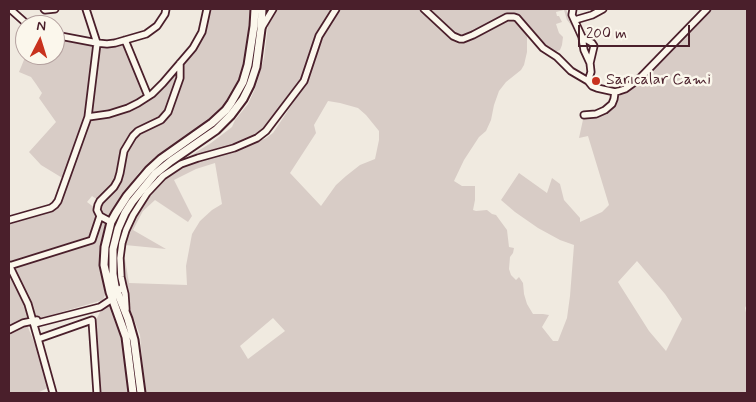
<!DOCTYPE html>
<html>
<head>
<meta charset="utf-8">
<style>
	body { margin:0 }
	#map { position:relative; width:756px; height:402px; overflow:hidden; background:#f0eae0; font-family:Mynerve,sans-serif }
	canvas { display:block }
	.frame { position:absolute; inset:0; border:10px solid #4a1f2b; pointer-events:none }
	.north { position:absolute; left:15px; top:15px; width:50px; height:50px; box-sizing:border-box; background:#fbf7ec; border:1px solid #b4a19f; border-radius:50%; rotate:5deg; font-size:14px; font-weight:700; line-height:20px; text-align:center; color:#4a1f2b }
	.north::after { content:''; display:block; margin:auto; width:18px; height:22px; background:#c8321e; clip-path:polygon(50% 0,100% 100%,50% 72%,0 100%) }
	.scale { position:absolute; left:578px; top:25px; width:112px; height:22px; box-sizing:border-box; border:2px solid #4a1f2b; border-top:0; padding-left:6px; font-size:15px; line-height:18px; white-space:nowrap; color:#4a1f2b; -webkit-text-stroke:4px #fbf7ec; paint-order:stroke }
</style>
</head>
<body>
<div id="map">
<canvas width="756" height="402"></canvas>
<div class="frame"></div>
<div class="north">N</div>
<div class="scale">200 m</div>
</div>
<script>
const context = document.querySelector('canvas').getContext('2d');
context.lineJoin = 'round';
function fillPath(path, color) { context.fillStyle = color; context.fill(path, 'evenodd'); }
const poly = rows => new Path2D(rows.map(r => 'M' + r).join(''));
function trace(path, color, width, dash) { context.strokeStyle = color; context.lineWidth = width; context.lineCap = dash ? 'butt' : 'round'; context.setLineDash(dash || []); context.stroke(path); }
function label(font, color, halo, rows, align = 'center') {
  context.font = font + ' Mynerve,sans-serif'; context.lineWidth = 5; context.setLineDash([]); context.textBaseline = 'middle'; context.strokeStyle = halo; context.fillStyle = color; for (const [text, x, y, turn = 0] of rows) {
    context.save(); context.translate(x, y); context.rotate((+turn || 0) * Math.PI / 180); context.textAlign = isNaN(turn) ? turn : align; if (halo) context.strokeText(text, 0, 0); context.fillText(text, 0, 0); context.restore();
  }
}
fillPath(poly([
	[207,9,251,9,247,55,243,71,238,85,231,98,220,111,206,122,154,158,154,160,140,171,108,217,102,214,100,212,100,207,101,202,92,196,87,202,95,208,98,216,92,230,90,236,13,261,9,261,9,223,48,212,56,208,63,196,69,182,41,165,29,152,56,122,39,98,42,93,36,84,31,77,19,72,26,55,55,55,55,35,97,43,125,40,148,96,199,39],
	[277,9,333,9,315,38,303,78,268,126,256,135,236,145,201,154,182,161,211,143,232,127,235,120,248,104,254,91,259,76,264,58,268,25],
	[339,9,420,9,453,41,459,44,463,43,491,29,495,25,511,19,516,20,525,28,527,37,527,52,524,65,521,70,506,82,499,91,494,105,491,120,486,131,479,137,464,160,454,181,462,186,475,186,475,200,473,210,476,211,487,210,492,214,496,215,507,230,509,247,514,248,513,253,510,257,509,269,511,275,516,280,519,277,523,283,524,294,527,304,533,314,543,314,549,315,542,327,553,341,558,341,567,318,570,296,574,245,560,240,538,228,515,212,501,200,519,173,547,193,552,178,560,184,564,200,580,218,580,222,602,212,609,205,588,136,579,138,584,115,605,110,615,96,625,91,711,9,747,9,747,304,745,308,747,317,746,334,747,338,747,393,145,393,140,335,131,312,129,295,125,282,122,260,125,239,134,217,162,180,176,170,192,163,247,147,266,138,273,133,309,79,322,35],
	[328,101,340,103,358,108,366,115,379,131,379,140,375,159,360,165,346,176,336,185,321,206,290,173,316,133,314,125],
	[215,163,222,204,212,210,200,221,192,234,186,266,187,285,129,283,125,259,125,245,166,249,133,230,143,211,155,200,188,222,192,216,174,180,196,169],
	[637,261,665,294,682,319,666,351,649,331,618,282],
	[273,318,285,331,248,359,240,346],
	[427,9,566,9,574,26,572,26,567,20,564,10,556,12,557,16,559,16,562,22,556,24,559,33,563,37,562,45,560,50,555,52,544,46,519,15,510,14,478,30,461,36,456,35],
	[103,220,106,222,100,246,99,256,100,268,105,295,103,300,41,318,37,318,15,270,17,266,91,243],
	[9,271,27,306,28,315,27,317,9,327],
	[108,305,110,305,123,336,129,393,101,393,96,320,101,310],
	[27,325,43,363,50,387,37,393,10,393,9,333,13,330]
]), '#d8ccc6');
const minor = poly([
	[10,9,28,25],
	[44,9,45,10,55,9],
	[86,9,97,43,107,44,115,43,146,34,157,26,165,14,166,9],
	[424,9,453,36,460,39,463,39,473,35,507,17,514,17,517,18,543,48,557,57,571,71,588,81],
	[573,9,572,15,582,37,584,50,590,63],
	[575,20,592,15,603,9],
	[261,29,273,9],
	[582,37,592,43,594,46,590,63,591,72,588,81,592,86,597,88,615,92,619,91,625,89,640,78,707,9],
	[125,40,148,96],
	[584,115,596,114,605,110,612,104,614,99,615,92],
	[88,117,109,114,128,108,138,103,152,94,163,83,193,48,202,32,207,9],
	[9,220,51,208,55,205,58,201,88,117,97,43,55,35],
	[111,222,100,216,97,210,98,205,100,201,114,187,118,180,120,173,124,151,133,136,138,131,161,120,168,112,180,78,180,63],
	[9,265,28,304,38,339,92,320,97,393],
	[9,266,92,240,100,216],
	[123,286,125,294,126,309],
	[34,324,100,307,112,299,123,286,121,277,120,258,122,243,126,230,133,215,147,193,163,176,181,164,198,158,234,148,257,138,266,131,304,81,319,36,336,9],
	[9,330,23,323,37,320],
	[38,339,53,393]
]);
const major = poly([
	[133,393,126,337,110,292,104,265,105,247,111,222,116,213,127,196,149,170,161,159,212,123,226,110,231,103,243,82,248,65,254,26,255,9],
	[141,393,134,340,128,319,115,286,113,274,113,249,118,229,125,213,132,202,155,174,171,161,216,130,231,115,243,99,250,85,256,67,261,29,262,9]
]);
trace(minor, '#4a1f2b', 9);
trace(major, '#4a1f2b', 11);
trace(minor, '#fbf7ec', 5.5);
trace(major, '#fbf7ec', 7);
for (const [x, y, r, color] of [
	[596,81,5,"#c8321e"]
]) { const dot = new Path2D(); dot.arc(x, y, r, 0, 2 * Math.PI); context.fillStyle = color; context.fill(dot); trace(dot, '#fbf7ec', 2); }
label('16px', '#4a1f2b', '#fbf7ec', [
	["Sarıcalar Cami",606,81]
], 'left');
</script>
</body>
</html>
